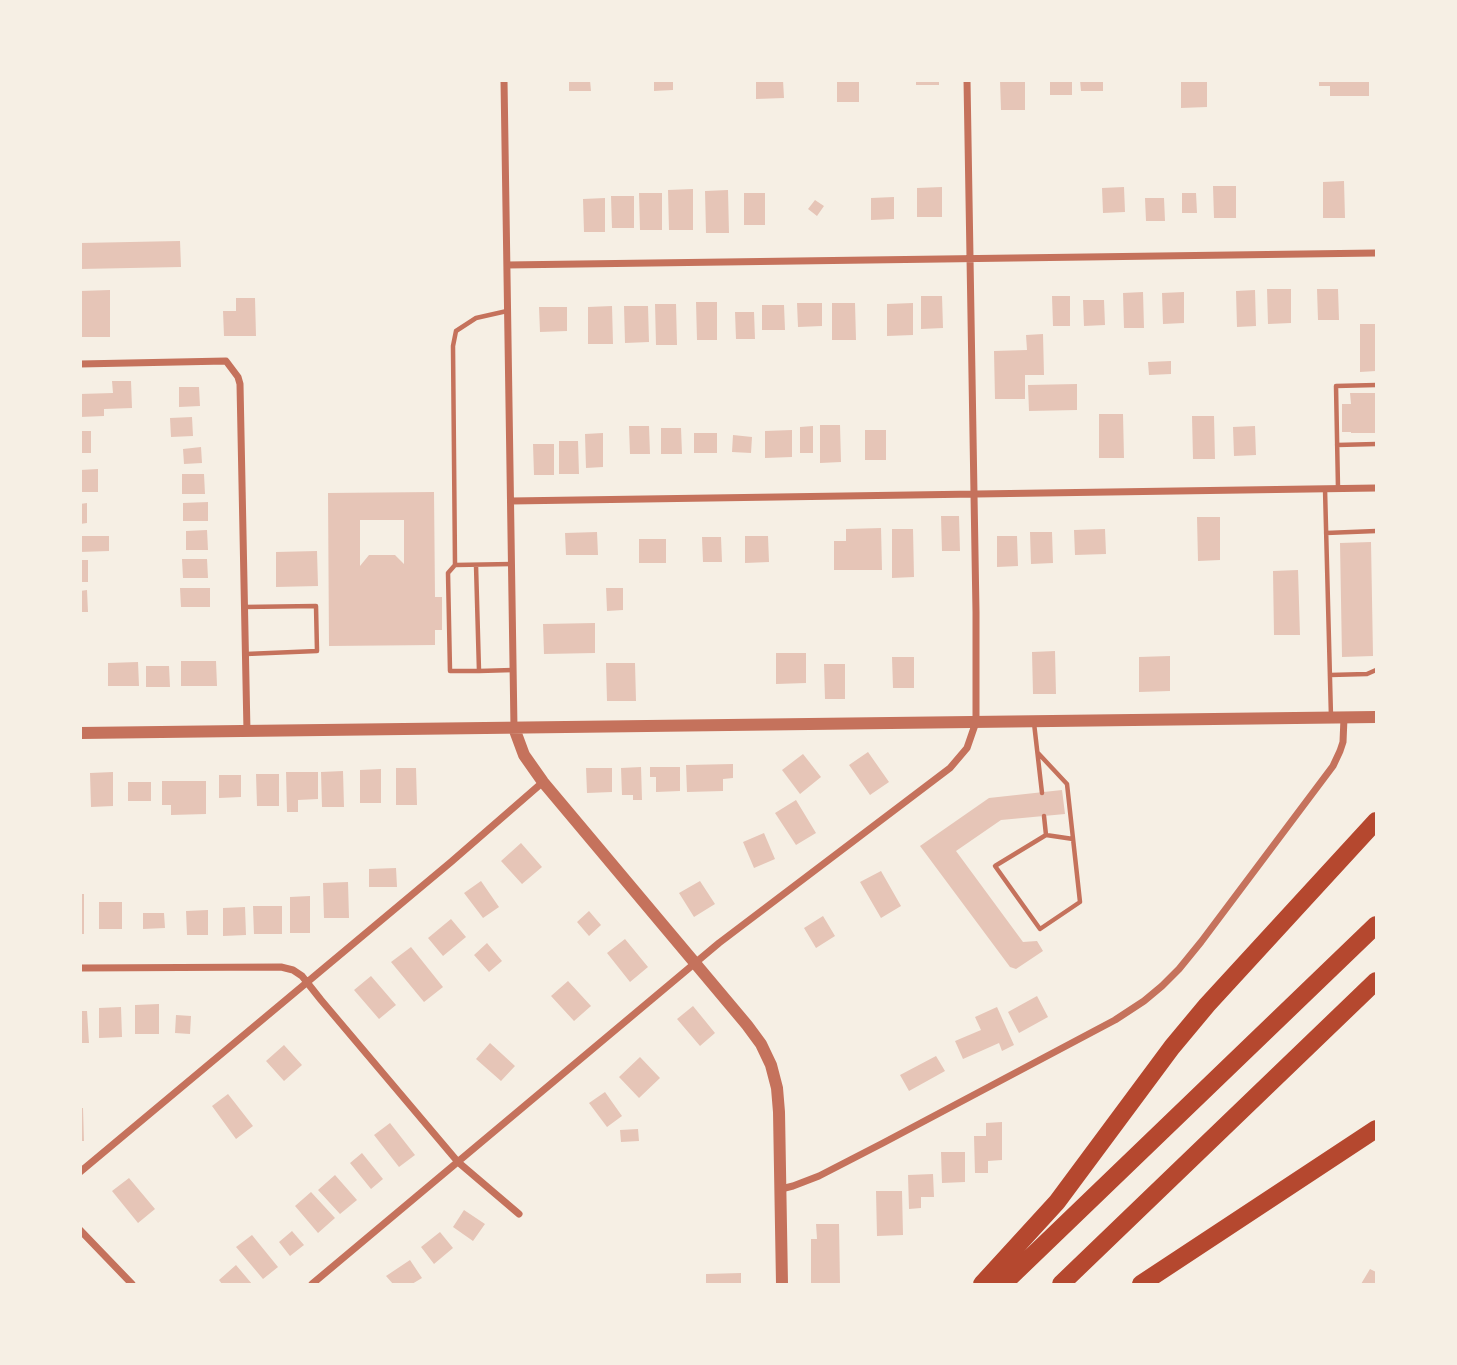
<!DOCTYPE html>
<html>
<head>
<meta charset="utf-8">
<style>
	body { margin:0 }
	#map { position:relative; width:1457px; height:1365px; overflow:hidden; background:#f6efe4; font-family:"PT Serif",serif }
	canvas { display:block }
	.frame { position:absolute; inset:0; border:82px solid #f6efe4; pointer-events:none }
</style>
</head>
<body>
<div id="map">
<canvas width="1457" height="1365"></canvas>
<div class="frame"></div>
</div>
<script>
const context = document.querySelector('canvas').getContext('2d');
context.lineJoin = 'round';
function fillPath(path, color) { context.fillStyle = color; context.fill(path, 'evenodd'); }
const poly = rows => new Path2D(rows.map(r => 'M' + r).join(''));
function trace(path, color, width, dash) { context.strokeStyle = color; context.lineWidth = width; context.lineCap = dash ? 'butt' : 'round'; context.setLineDash(dash || []); context.stroke(path); }
fillPath(poly([
	[569,80,590,80,591,91,569,91],
	[654,80,673,80,673,90,654,91],
	[756,80,783,80,784,98,756,99],
	[837,80,859,80,859,102,837,102],
	[916,80,939,80,939,85,916,85],
	[1000,80,1025,80,1025,110,1001,110],
	[1050,80,1072,80,1072,95,1050,95],
	[1080,80,1103,80,1103,91,1081,91],
	[1181,80,1207,80,1207,107,1181,108],
	[1319,80,1369,80,1369,96,1330,96,1330,86,1319,86],
	[1344,181,1345,218,1323,218,1323,182],
	[1213,186,1236,186,1236,218,1214,218],
	[942,187,942,217,917,217,917,188],
	[1124,187,1125,212,1103,213,1102,188],
	[693,189,693,230,669,230,668,190],
	[728,190,729,233,706,233,705,191],
	[639,193,662,193,662,230,640,230],
	[744,193,765,193,765,225,744,225],
	[1182,193,1196,193,1197,213,1182,213],
	[611,196,634,196,634,228,612,228],
	[894,197,894,219,871,220,871,198],
	[605,198,605,232,584,232,583,199],
	[1145,198,1164,198,1165,221,1146,221],
	[815,200,824,206,817,216,808,209],
	[180,241,181,267,80,269,80,243],
	[1267,289,1291,289,1291,323,1268,324],
	[1317,289,1338,289,1339,320,1318,320],
	[110,290,110,337,80,337,80,291],
	[1255,290,1256,326,1237,327,1236,291],
	[1143,292,1144,328,1124,328,1123,293],
	[1184,292,1184,323,1163,324,1162,293],
	[921,296,942,296,943,328,921,329],
	[1052,296,1070,296,1070,326,1053,326],
	[236,298,255,298,256,336,224,336,223,311,236,311],
	[1083,300,1104,300,1105,325,1084,326],
	[696,302,717,302,717,340,697,340],
	[797,303,822,303,822,326,798,327],
	[832,303,855,303,856,340,832,340],
	[913,303,913,335,887,336,887,304],
	[655,304,676,304,677,345,656,345],
	[762,305,784,305,785,330,762,330],
	[612,306,613,344,588,344,588,307],
	[624,306,648,306,649,342,625,343],
	[539,307,567,307,567,331,540,332],
	[735,312,754,312,755,339,736,339],
	[1360,324,1376,324,1376,371,1360,372],
	[1043,334,1044,375,1025,375,1025,399,995,399,994,351,1027,350,1026,335],
	[1171,361,1171,374,1149,375,1148,362],
	[112,381,131,381,132,408,104,409,104,416,80,417,80,394,113,393],
	[1077,384,1077,410,1029,411,1028,385],
	[179,387,199,387,200,406,179,407],
	[1350,393,1376,393,1376,433,1351,433,1351,432,1342,432,1342,404,1351,404],
	[1099,414,1123,414,1124,458,1099,458],
	[1192,416,1214,416,1215,459,1193,459],
	[192,417,193,436,171,437,170,418],
	[820,425,840,425,841,462,820,463],
	[629,426,649,426,650,454,630,454],
	[813,426,813,453,800,453,800,427],
	[1255,426,1256,455,1234,456,1233,427],
	[661,428,681,428,682,454,661,454],
	[792,430,792,457,765,458,765,431],
	[865,430,886,430,886,460,865,460],
	[80,431,91,431,91,453,80,453],
	[603,433,603,467,586,468,585,434],
	[694,433,717,433,717,453,694,453],
	[733,435,752,437,751,453,732,452],
	[559,441,578,441,579,474,559,474],
	[533,444,554,444,554,475,534,475],
	[201,447,202,463,184,464,183,449],
	[98,469,98,492,80,492,80,470],
	[182,474,204,474,205,494,182,494],
	[434,492,435,597,442,597,442,630,435,630,435,645,329,646,328,493],
	[360,520,404,520,404,564,395,555,369,555,360,566],
	[208,502,208,521,183,521,183,503],
	[87,503,87,523,80,524,80,504],
	[941,516,959,516,960,551,942,551],
	[1197,517,1220,517,1220,560,1198,561],
	[881,528,882,570,834,570,834,541,846,541,846,529],
	[892,529,913,529,914,577,892,578],
	[1105,529,1106,554,1075,555,1074,530],
	[207,530,208,550,186,550,186,531],
	[597,532,598,555,566,555,565,533],
	[1030,532,1052,532,1053,563,1031,564],
	[80,536,109,536,109,551,80,552],
	[745,536,768,536,769,562,745,563],
	[997,536,1017,536,1018,566,997,567],
	[702,537,721,537,722,562,703,562],
	[639,539,666,539,666,563,639,563],
	[1371,542,1373,656,1342,657,1340,543],
	[317,551,318,586,276,587,276,552],
	[182,559,207,559,208,578,183,578],
	[80,560,88,560,88,582,80,582],
	[1298,570,1300,635,1274,635,1273,571],
	[180,588,210,588,210,607,181,607],
	[606,588,623,588,623,610,607,611],
	[87,590,88,612,80,612,80,591],
	[595,623,595,653,544,654,543,624],
	[1055,651,1056,694,1033,694,1032,652],
	[776,653,806,653,806,683,776,684],
	[1170,656,1170,691,1139,692,1139,657],
	[892,657,914,657,914,688,893,688],
	[181,661,216,661,217,686,181,686],
	[138,662,139,686,108,686,108,663],
	[606,663,635,663,636,701,607,701],
	[824,664,845,664,845,699,825,699],
	[146,666,169,666,170,687,146,687],
	[868,752,889,782,870,795,849,765],
	[803,754,821,777,800,794,782,770],
	[733,764,733,778,723,779,723,791,687,792,686,765],
	[641,767,642,800,633,800,633,795,622,795,621,768],
	[650,767,680,767,680,791,656,792,656,777,650,777],
	[396,768,416,768,417,805,396,805],
	[586,768,612,768,612,792,587,793],
	[381,769,381,803,360,803,360,770],
	[343,771,344,807,322,807,321,772],
	[113,772,113,806,91,807,90,773],
	[286,772,318,772,318,799,298,800,298,812,287,812],
	[256,774,279,774,279,806,257,806],
	[219,775,241,775,241,797,219,798],
	[162,781,206,781,206,814,171,815,171,805,162,805],
	[128,782,151,782,151,801,128,801],
	[1062,790,1065,814,1001,820,956,851,1023,942,1037,941,1043,951,1016,969,1010,967,920,846,989,798],
	[796,800,816,833,796,845,775,813],
	[764,833,775,859,754,868,743,842],
	[521,843,542,867,522,884,501,861],
	[396,868,397,887,369,887,369,869],
	[881,871,901,906,881,918,860,882],
	[481,881,499,907,483,918,464,893],
	[700,881,715,904,694,917,679,893],
	[348,882,349,918,324,918,323,883],
	[80,894,84,894,84,934,80,934],
	[310,896,310,933,290,933,290,897],
	[99,902,122,902,122,929,99,929],
	[253,906,282,906,282,934,254,934],
	[245,907,246,935,223,936,223,908],
	[208,910,208,935,187,935,186,911],
	[589,911,601,925,589,936,577,922],
	[143,913,164,913,165,928,143,929],
	[823,916,835,936,816,948,804,928],
	[451,919,466,937,443,956,428,938],
	[625,939,648,967,630,982,607,953],
	[487,943,502,961,489,972,474,955],
	[411,947,443,987,424,1002,391,962],
	[371,976,396,1005,379,1019,354,990],
	[568,981,591,1006,574,1021,551,996],
	[1037,996,1048,1017,1019,1033,1008,1012],
	[159,1004,159,1034,135,1034,135,1005],
	[693,1006,715,1033,700,1046,677,1019],
	[121,1007,122,1037,99,1038,99,1008],
	[997,1007,1014,1045,1002,1051,999,1043,963,1059,955,1041,981,1030,975,1017],
	[80,1011,87,1011,89,1043,80,1043],
	[176,1015,191,1016,190,1034,175,1033],
	[490,1043,515,1066,501,1081,476,1059],
	[284,1045,302,1065,284,1081,266,1061],
	[936,1056,945,1071,909,1091,900,1075],
	[640,1057,660,1078,639,1098,619,1077],
	[605,1092,622,1116,607,1127,589,1103],
	[228,1094,253,1126,236,1139,212,1106],
	[80,1108,83,1108,84,1141,80,1141],
	[1002,1122,1002,1160,988,1161,988,1173,975,1173,974,1136,986,1136,986,1123],
	[390,1123,415,1155,399,1167,374,1135],
	[638,1129,639,1141,621,1142,620,1130],
	[941,1152,965,1152,965,1182,942,1183],
	[362,1153,383,1179,371,1189,350,1163],
	[933,1174,934,1197,921,1197,921,1208,909,1209,908,1175],
	[335,1175,357,1200,340,1214,318,1190],
	[129,1178,155,1209,138,1223,112,1191],
	[876,1191,902,1191,903,1235,877,1236],
	[311,1192,335,1218,318,1233,295,1206],
	[464,1210,485,1224,473,1241,453,1227],
	[816,1224,839,1224,840,1284,811,1284,811,1239,817,1239],
	[292,1231,304,1245,290,1256,279,1242],
	[440,1232,453,1248,434,1264,421,1247],
	[252,1235,278,1267,263,1279,236,1247],
	[410,1260,422,1278,412,1284,393,1284,386,1276],
	[236,1265,252,1284,222,1284,219,1280],
	[1370,1269,1376,1272,1376,1284,1361,1284],
	[741,1273,741,1284,706,1284,706,1274]
]), '#e6c5b7');
trace(poly([
	[507,311,476,318,456,331,453,346,455,565,512,564],
	[1337,445,1376,444],
	[1338,488,1336,386,1376,385],
	[1325,489,1331,717],
	[1326,533,1376,531],
	[455,565,448,573,450,671,479,671],
	[476,565,479,671,513,670],
	[244,607,316,606,317,651,246,654],
	[1330,675,1367,674,1376,670],
	[1034,723,1042,793],
	[1038,753,1067,784,1080,902,1040,929,995,866,1046,835,1044,816],
	[1046,835,1073,839]
]), '#c5725c', 4.5);
trace(poly([
	[504,80,514,728],
	[507,265,1376,253],
	[80,364,226,361,238,377,240,384,247,732],
	[511,501,1376,488],
	[80,968,281,967,293,970,302,976,321,1000,458,1162,519,1214],
	[80,1172,451,862,543,782],
	[781,1189,793,1186,819,1176,883,1143,1115,1020,1144,1001,1162,986,1179,969,1201,942,1333,766,1340,751,1343,742,1344,718],
	[80,1230,132,1284],
	[312,1284,719,943,950,768,967,748,976,722,976,612,967,80]
]), '#c5725c', 7);
trace(poly([
	[514,728,524,755,543,782,747,1025,761,1044,771,1065,777,1088,779,1112,782,1284],
	[80,733,1376,717]
]), '#c5725c', 12);
trace(poly([
	[982,1284,1057,1202,1172,1047,1207,1005,1376,821],
	[1003,1284,1376,925],
	[1061,1284,1376,981],
	[1141,1284,1376,1129]
]), '#b5482f', 18);
</script>
</body>
</html>
